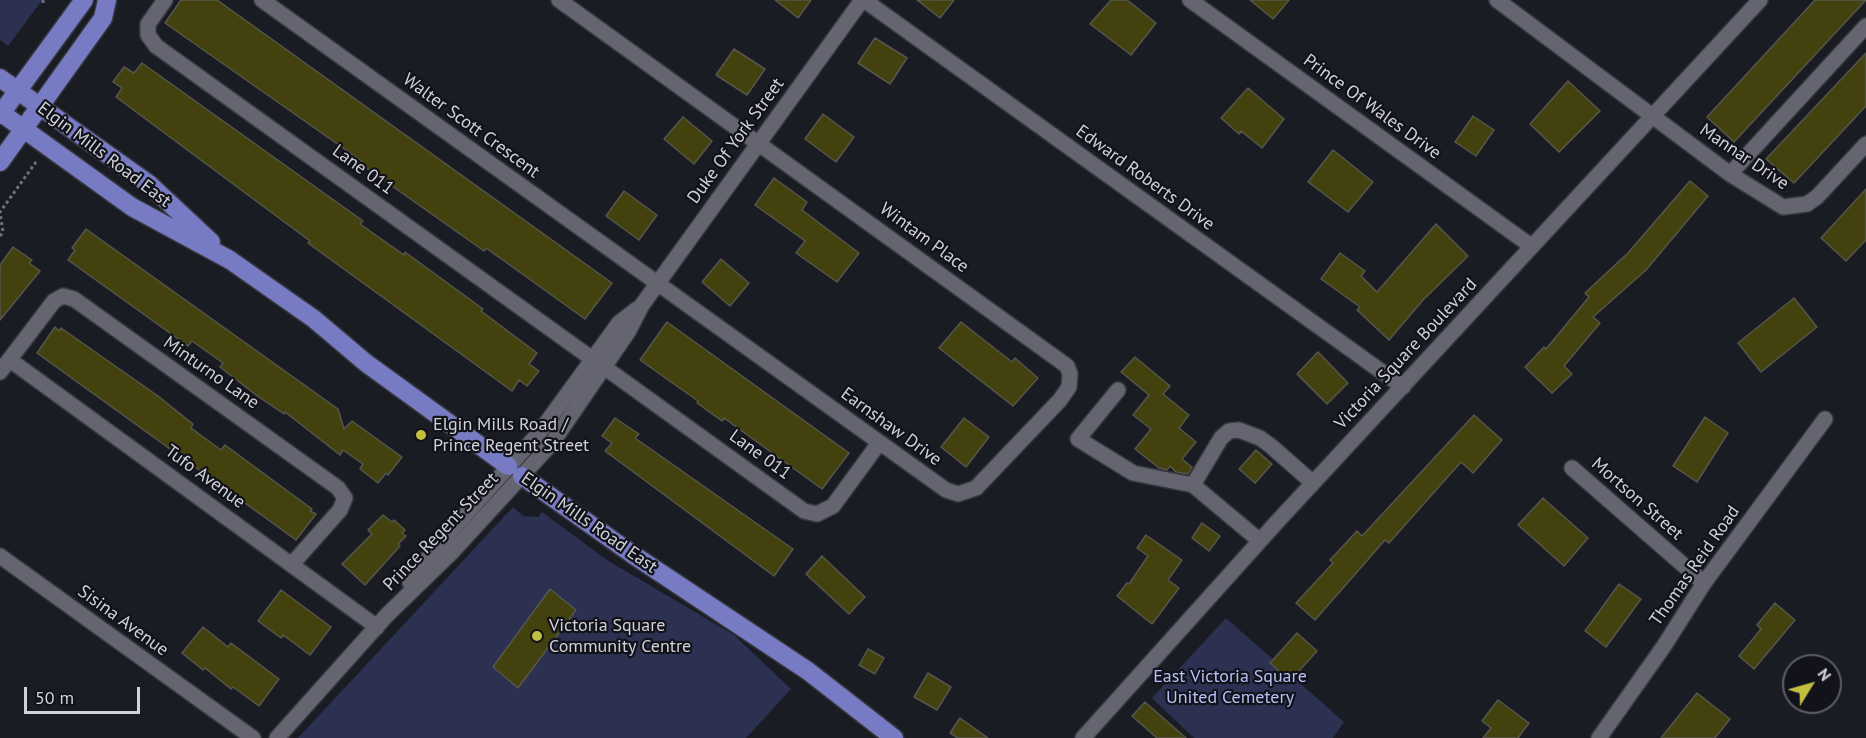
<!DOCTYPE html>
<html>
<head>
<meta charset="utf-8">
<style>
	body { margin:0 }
	#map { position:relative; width:1866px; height:738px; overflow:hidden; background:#1a1c24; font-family:"PT Sans",sans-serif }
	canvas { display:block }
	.north { position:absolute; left:1782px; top:654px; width:60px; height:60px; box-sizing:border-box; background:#11121a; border:2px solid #5e5f66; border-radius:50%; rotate:53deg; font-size:16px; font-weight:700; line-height:24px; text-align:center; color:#d1d2d8 }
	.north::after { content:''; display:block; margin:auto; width:21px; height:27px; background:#c1be40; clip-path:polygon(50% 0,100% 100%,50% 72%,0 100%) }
	.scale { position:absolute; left:24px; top:687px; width:116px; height:27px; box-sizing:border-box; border:3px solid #d1d2d8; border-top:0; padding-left:8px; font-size:18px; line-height:21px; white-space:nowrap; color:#d1d2d8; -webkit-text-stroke:4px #11121a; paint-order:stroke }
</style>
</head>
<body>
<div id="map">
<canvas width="1866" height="738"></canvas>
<div class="north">N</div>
<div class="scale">50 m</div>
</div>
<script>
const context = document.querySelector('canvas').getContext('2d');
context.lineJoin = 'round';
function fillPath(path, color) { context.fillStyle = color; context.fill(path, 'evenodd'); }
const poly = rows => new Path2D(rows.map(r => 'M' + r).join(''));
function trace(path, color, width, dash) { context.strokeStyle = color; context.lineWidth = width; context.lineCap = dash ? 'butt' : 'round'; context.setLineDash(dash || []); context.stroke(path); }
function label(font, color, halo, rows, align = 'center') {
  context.font = font + ' "PT Sans",sans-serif'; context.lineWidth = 4.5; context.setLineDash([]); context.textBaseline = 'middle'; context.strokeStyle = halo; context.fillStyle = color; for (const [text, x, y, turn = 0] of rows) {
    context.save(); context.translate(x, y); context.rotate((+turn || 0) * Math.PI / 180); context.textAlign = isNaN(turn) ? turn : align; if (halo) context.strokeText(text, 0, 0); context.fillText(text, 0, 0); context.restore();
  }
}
fillPath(poly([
	[0,0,42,0,8,46,0,40],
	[513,507,523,516,538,517,542,512,607,560,734,635,791,689,746,738,298,738],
	[1226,618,1344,722,1333,738,1194,738,1152,698]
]), '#2c3051');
const building = poly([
	[181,0,217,0,612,283,585,319,486,248,484,251,361,164,363,162,165,23,181,0],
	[775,0,811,0,798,18,775,0],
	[917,0,954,0,940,18,917,0],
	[1111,0,1127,0,1156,23,1131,55,1090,24,1111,0],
	[1250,0,1289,0,1273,19,1250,0],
	[1815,0,1866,0,1734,142,1707,117,1815,0],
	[875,38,907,58,890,84,858,63,875,38],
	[734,49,765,69,747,95,716,75,734,49],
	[1866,53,1866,106,1794,183,1766,159,1866,53],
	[142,63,363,221,360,224,404,255,405,252,483,309,481,311,537,353,529,364,539,371,527,386,519,380,512,391,308,243,310,241,116,97,122,88,113,82,124,67,134,73,142,63],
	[1568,81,1600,111,1559,152,1530,124,1568,81],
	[1248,88,1284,119,1262,148,1241,131,1239,134,1221,118,1248,88],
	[823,114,854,137,836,162,805,139,823,114],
	[1473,116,1494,130,1476,156,1455,142,1473,116],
	[683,117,712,141,694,164,664,139,683,117],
	[1333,150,1373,182,1348,212,1308,182,1333,150],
	[774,178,807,202,802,210,859,253,837,282,796,253,805,241,755,205,774,178],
	[1690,181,1708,196,1646,270,1593,317,1600,323,1564,366,1572,374,1552,393,1525,367,1544,347,1546,349,1589,297,1585,293,1628,253,1690,181],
	[1866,189,1866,240,1846,261,1821,238,1866,189],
	[624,191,657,215,639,240,606,216,624,191],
	[1436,224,1468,256,1423,300,1389,340,1357,310,1360,307,1321,279,1340,253,1365,271,1361,276,1377,292,1436,224],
	[86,229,338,409,344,429,352,421,402,457,388,475,386,473,378,483,360,469,363,464,343,450,340,455,285,412,284,414,256,395,220,367,223,363,192,341,188,346,68,260,75,250,72,248,86,229],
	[13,247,32,260,29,263,40,271,0,320,0,265,13,247],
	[721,259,749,283,730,306,702,282,721,259],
	[1794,298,1817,327,1761,372,1738,343,1794,298],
	[667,322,849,453,822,489,724,418,722,421,697,403,698,401,640,360,667,322],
	[961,322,1012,362,1015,358,1038,378,1013,406,939,348,961,322],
	[55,327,59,331,61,328,158,396,193,424,191,428,221,450,225,445,312,509,310,511,316,514,296,540,37,353,55,327],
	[1318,352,1348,383,1327,404,1297,374,1318,352],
	[1135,357,1170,386,1163,394,1189,415,1179,428,1196,442,1182,459,1192,467,1188,474,1176,472,1170,466,1167,470,1159,468,1135,449,1151,429,1133,415,1149,395,1121,372,1135,357],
	[1474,415,1502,440,1473,473,1461,462,1389,543,1385,540,1315,620,1296,603,1333,563,1330,560,1357,531,1362,536,1474,415],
	[1705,417,1728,433,1697,482,1673,466,1705,417],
	[615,418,639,434,635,438,793,549,774,576,605,451,612,443,602,436,615,418],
	[964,418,989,437,966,467,941,447,964,418],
	[1256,450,1272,464,1255,483,1239,469,1256,450],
	[1543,498,1588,538,1564,566,1518,525,1543,498],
	[383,515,392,522,394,520,405,530,402,533,406,536,398,544,400,546,365,585,342,564,372,534,368,530,383,515],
	[1202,523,1220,536,1209,551,1192,538,1202,523],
	[1146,535,1182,560,1168,580,1179,588,1152,624,1117,596,1127,583,1129,584,1148,556,1137,548,1146,535],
	[822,556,865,597,849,614,806,574,822,556],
	[1619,584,1641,599,1606,647,1585,631,1619,584],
	[550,589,576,610,518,688,493,667,550,589],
	[281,590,331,627,310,655,283,635,281,638,258,621,281,590],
	[1775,603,1795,620,1754,669,1739,656,1761,629,1757,625,1775,603],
	[203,627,228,647,231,643,279,679,259,706,233,687,231,689,205,668,203,670,182,653,203,627],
	[1297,633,1317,651,1290,681,1270,663,1297,633],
	[868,649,884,658,875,674,859,665,868,649],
	[928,673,951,687,937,710,914,697,928,673],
	[1697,693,1730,719,1715,738,1661,738,1697,693],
	[1498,700,1529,723,1518,738,1483,738,1491,728,1482,721,1498,700],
	[1145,702,1186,738,1157,738,1132,716,1145,702],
	[960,718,988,738,958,738,950,733,960,718]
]);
fillPath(building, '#43420f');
trace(building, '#56564c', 1.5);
const minor = poly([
	[165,0,148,24,148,35,156,46,591,358],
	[262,0,946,490,958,494,976,488,1060,400,1069,387,1070,374,1067,366,559,0],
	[864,0,1403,387],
	[1190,0,1531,246],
	[1497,0,1730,174,1783,207,1807,204,1817,197,1866,144],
	[1730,174,1866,26],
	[10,360,377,627],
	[604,367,804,511,817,514,833,506,879,443],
	[0,372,54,301,63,296,74,299,338,488,345,498,340,510,293,563],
	[1118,390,1078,439,1133,473,1193,485,1260,541],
	[1572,468,1704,583],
	[1193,485,1221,438,1229,431,1239,430,1260,438,1271,446,1313,483],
	[0,556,253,738],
	[410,583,432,552,539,433,619,323,637,309],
	[277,738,387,615,453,551,552,443,628,332,642,305,862,0],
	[1083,738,1276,523,1760,0],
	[1599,738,1664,646,1704,583,1825,419]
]);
const major = poly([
	[0,78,149,184,211,242],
	[0,112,132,207,230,260,314,319,366,363,508,466],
	[0,115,84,0],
	[0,162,103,18,107,0],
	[522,476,632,554,808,671,894,738]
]);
trace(minor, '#37373e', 18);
trace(major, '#37373e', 21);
trace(poly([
	[43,0,43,3],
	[0,236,3,232,0,212,36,162]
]), '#717279', 3, [3, 3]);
trace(minor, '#646570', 15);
trace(major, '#767bc4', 18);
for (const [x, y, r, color] of [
	[421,435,6,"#c1be40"],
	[537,636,6,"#c1be40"]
]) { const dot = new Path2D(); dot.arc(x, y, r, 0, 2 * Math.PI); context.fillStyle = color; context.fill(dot); trace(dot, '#11121a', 2); }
label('18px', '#d1d2d8', '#11121a', [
	["Prince Of Wales Drive",1372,107,36],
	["Walter Scott Crescent",471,126,36],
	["Duke Of York Street",736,141,-54],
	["Elgin Mills Road East",104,155,37],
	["Mannar Drive",1744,157,34],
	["Lane 011",363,170,36],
	["Edward Roberts Drive",1145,178,36],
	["Wintam Place",924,238,36],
	["Victoria Square Boulevard",1406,354,-47],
	["Minturno Lane",211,373,35],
	["Earnshaw Drive",891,427,36],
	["Lane 011",760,455,36],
	["Tufo Avenue",205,477,36],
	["Mortson Street",1637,499,41],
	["Elgin Mills Road East",589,523,35],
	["Prince Regent Street",441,532,-46],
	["Thomas Reid Road",1695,566,-55],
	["Sisina Avenue",123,621,36]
]);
label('18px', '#d1d2d8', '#11121a', [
	["Elgin Mills Road /",433,425],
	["Prince Regent Street",433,446],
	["Victoria Square",549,626],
	["Community Centre",549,647]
], 'left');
label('18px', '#b8c0f8', '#11121a', [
	["East Victoria Square",1230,677],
	["United Cemetery",1230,698]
]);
</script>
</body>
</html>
